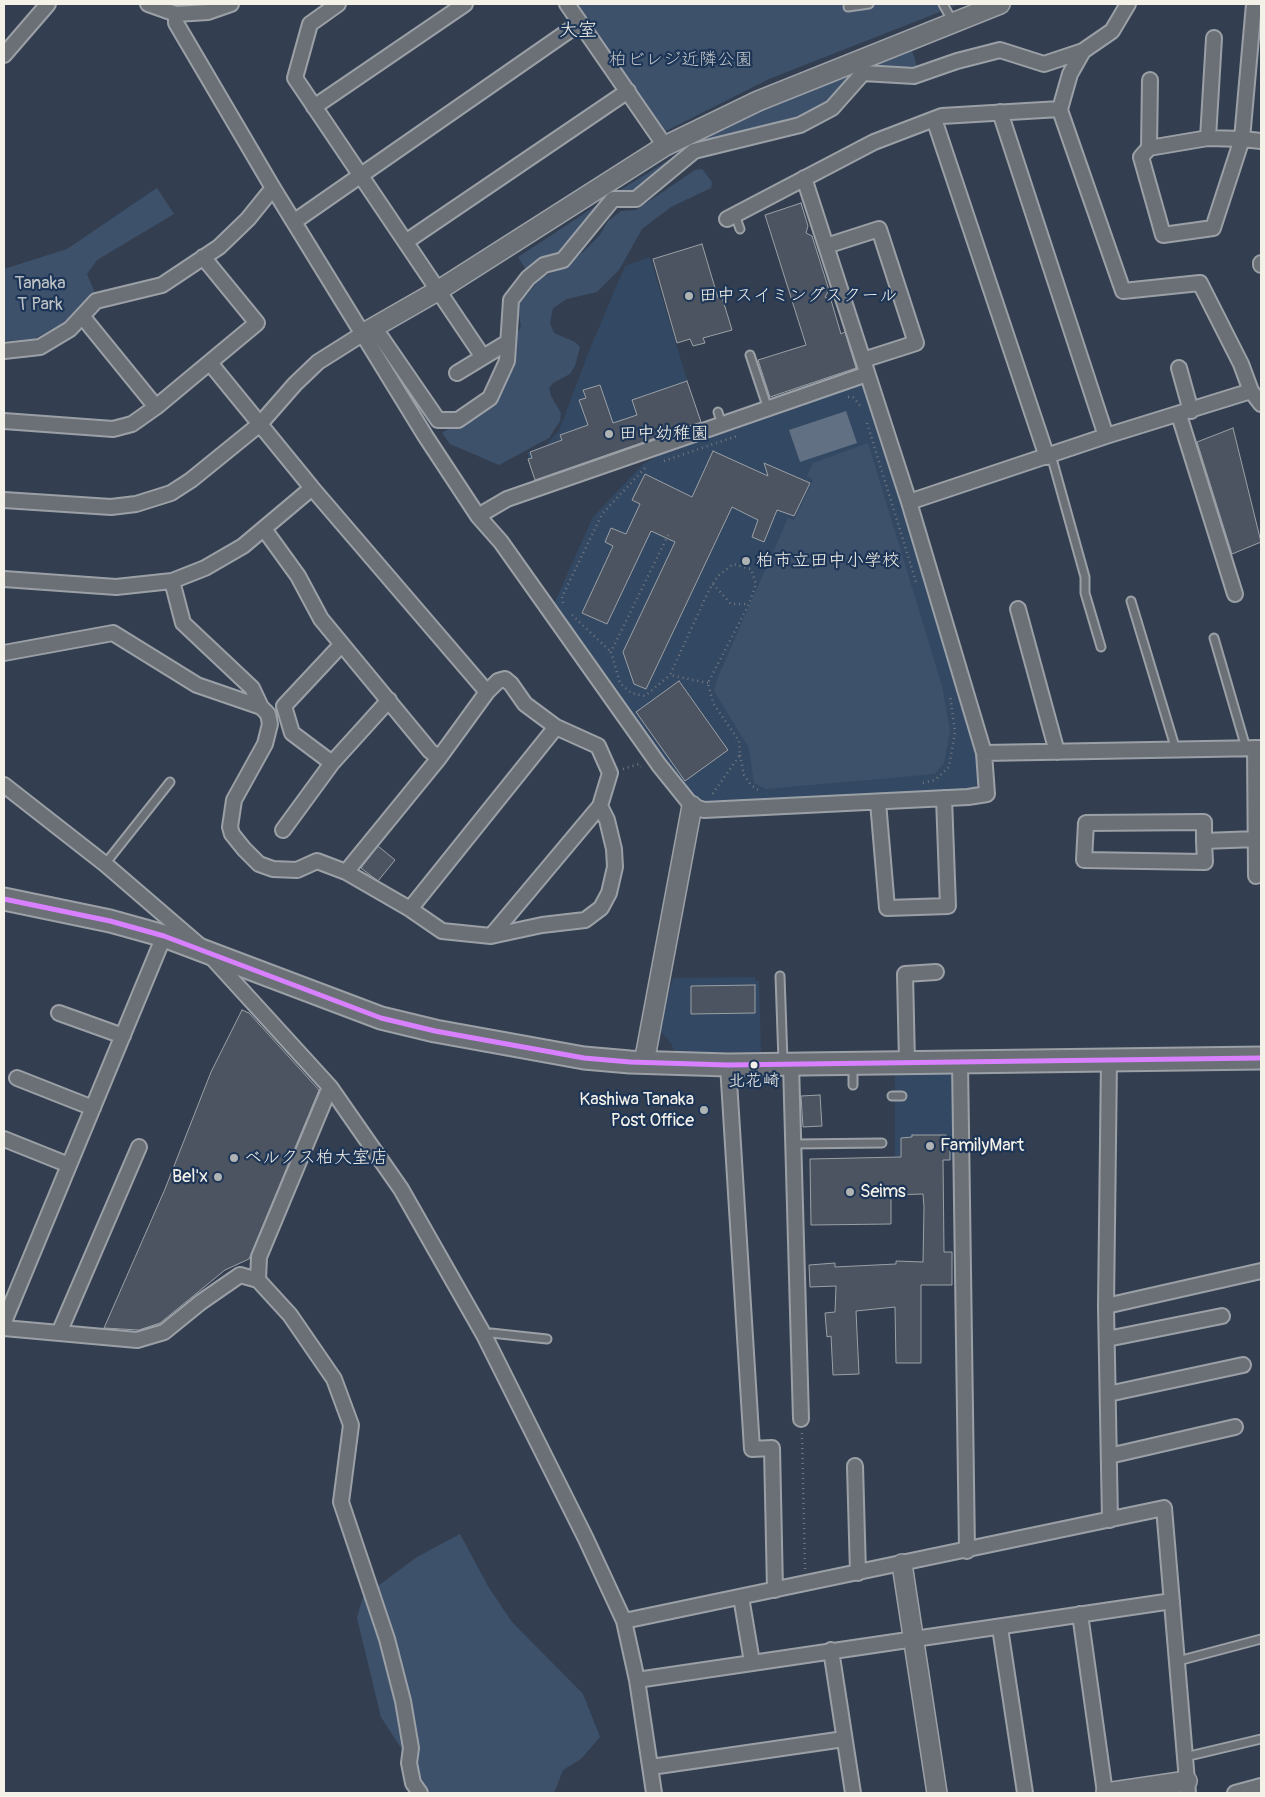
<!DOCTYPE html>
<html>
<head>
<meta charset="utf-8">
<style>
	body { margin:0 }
	#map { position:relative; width:1265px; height:1797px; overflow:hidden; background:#333f50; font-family:Pangolin,sans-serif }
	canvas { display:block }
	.frame { position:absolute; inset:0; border:5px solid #f4f1e8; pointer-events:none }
</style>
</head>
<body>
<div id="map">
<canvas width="1265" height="1797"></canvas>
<div class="frame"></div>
</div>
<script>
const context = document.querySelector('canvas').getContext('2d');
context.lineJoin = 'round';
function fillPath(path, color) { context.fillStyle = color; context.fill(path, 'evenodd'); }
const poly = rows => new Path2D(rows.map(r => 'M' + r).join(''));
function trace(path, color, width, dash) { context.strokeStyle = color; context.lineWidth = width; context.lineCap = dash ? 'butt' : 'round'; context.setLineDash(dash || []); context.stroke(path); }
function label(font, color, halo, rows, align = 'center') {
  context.font = font + ' Pangolin,"Klee One",sans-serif'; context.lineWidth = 4.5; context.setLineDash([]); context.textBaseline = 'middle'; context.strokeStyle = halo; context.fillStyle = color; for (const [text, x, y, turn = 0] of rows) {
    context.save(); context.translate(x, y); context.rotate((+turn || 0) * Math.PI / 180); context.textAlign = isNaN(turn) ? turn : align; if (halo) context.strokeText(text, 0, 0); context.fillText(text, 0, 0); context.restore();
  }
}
fillPath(poly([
	[650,257,700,423,536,481,527,453,546,445,559,431,589,351,625,266],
	[859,382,868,390,976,751,979,783,972,790,731,806,696,800,684,789,553,606,593,517,643,464,659,456,658,451],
	[755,977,755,980,759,981,761,1052,675,1053,671,1043,662,1033,657,1031,673,978],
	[955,1072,957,1160,895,1163,895,1074]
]), '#334863');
fillPath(poly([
	[576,4,960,4,769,79,664,132],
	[912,50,918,70,877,67,875,63],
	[852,73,854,80,833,104,800,122,705,145,701,140,724,127],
	[685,150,635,196,617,192],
	[702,169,712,182,711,188,671,207,642,229,619,270,597,292,567,299,553,308,550,323,554,333,575,342,580,347,575,366,570,374,553,383,549,388,551,396,561,413,560,421,549,438,499,465,450,444,442,433,497,399,507,379,517,351,517,334,521,326,518,310,520,303,540,279,570,263,584,251,599,236,608,221,621,211,636,210,695,170],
	[157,188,174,214,97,260,87,274,95,293,69,320,34,339,4,341,4,269,67,249],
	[605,200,560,257,528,273,518,257],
	[868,443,942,686,950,731,944,763,935,774,766,789,754,783,749,748,714,691,717,679,788,518,794,520,813,480,807,476,813,463],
	[460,1534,489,1588,512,1622,583,1694,600,1737,581,1759,563,1770,554,1793,430,1793,381,1717,357,1618,363,1597,417,1557]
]), '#3e516b');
fillPath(poly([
	[846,411,857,443,800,462,789,430]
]), '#627083');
const building = poly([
	[801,203,808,226,806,233,812,236,829,290,825,297,831,300,841,334,845,332,856,368,770,397,758,360,806,345,765,215,801,203],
	[702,244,718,298,722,297,732,330,703,338,705,343,693,346,690,339,677,343,653,259,702,244],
	[687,381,701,422,535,480,528,459,532,458,530,452,562,440,560,435,588,425,579,400,586,398,583,390,600,385,613,423,637,415,632,400,687,381],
	[1233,428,1261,542,1232,554,1197,442,1233,428],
	[713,451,768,476,764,463,810,483,794,516,777,510,764,542,752,537,758,520,732,507,646,689,634,684,623,652,675,542,651,531,607,624,582,613,613,546,605,542,611,528,626,534,640,504,632,500,645,474,692,497,713,451],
	[679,681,728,750,685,781,636,712,679,681],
	[378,846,395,860,378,881,361,868,378,846],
	[755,985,755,1013,691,1014,691,986,755,985],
	[242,1010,249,1013,319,1090,249,1259,225,1270,160,1323,139,1330,104,1328,165,1189,211,1072,242,1010],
	[820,1095,822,1126,803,1127,801,1096,820,1095],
	[912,1135,946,1135,946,1143,950,1143,950,1160,943,1160,944,1252,952,1252,952,1285,921,1285,921,1363,896,1363,895,1307,856,1311,859,1374,833,1375,831,1336,827,1337,825,1313,835,1312,836,1286,810,1287,809,1265,835,1263,835,1267,896,1264,896,1261,923,1262,924,1207,923,1194,891,1195,891,1224,811,1225,810,1159,901,1157,901,1138,912,1137,912,1135]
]);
fillPath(building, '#4b5460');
trace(building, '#9ba0a6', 1);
const lane = poly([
	[943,4,953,22],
	[848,7,869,4],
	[735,215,740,229],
	[750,355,768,409],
	[718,412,722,425],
	[1051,455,1085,577,1085,593,1101,647],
	[1131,601,1176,750],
	[1214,638,1246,748],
	[105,864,170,782],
	[780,976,783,1061],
	[853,1065,853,1085],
	[892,1096,902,1096],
	[794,1144,882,1143],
	[484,1335,491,1333,547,1339],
	[1178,1661,1261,1639],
	[1185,1757,1261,1739]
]);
const street = poly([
	[148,4,176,14,208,12,231,4],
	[338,4,310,24,295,78,483,357],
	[567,4,665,146],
	[1128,4,1112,31,1083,51,1070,74,1060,109,1061,113,1123,291,1200,283,1241,364,1251,391],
	[1254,4,1242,139,1213,228,1163,235,1141,157,1149,148,1208,138,1242,139,1261,141],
	[176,14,176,23,273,188,426,437,478,516,501,542,659,765,692,806,704,810,968,797,987,794,984,753,909,502,804,178],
	[4,55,48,4],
	[314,107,465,4],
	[1000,112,1106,436],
	[934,119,1047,457],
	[1208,138,1214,38],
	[1149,148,1150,80],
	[727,219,874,142,942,116,1060,109],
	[295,221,580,23],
	[407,241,628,91],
	[826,246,879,229,916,343,863,360],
	[1261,263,1261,265],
	[82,316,156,407],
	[374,327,438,420,458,420,490,398,507,361,511,300,528,278,544,265,563,260,613,199,636,199,694,151,800,125,832,108,863,73,914,76,957,61,1000,50,1044,64,1083,51],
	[4,351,40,347,70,329,96,301,162,285,219,247,248,219,273,188],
	[210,363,312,488,487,692],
	[1179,368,1191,411],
	[457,373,508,342],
	[1179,415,1235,594],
	[4,421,113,429,132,424,156,407,257,323,203,257],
	[4,500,111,507,136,504,171,493,191,480,260,424,295,384,318,362,364,333],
	[909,502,1106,436,1251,391,1261,404],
	[478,516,507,499,867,374],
	[264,529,298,576,321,619,430,751,439,758],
	[4,579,116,587,172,581,205,568,243,546,312,488],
	[172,581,183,623,252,688,261,707,268,714,270,724,265,744,234,800,230,827,232,834,244,849,259,864,273,869,297,870,317,861,346,872],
	[1018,609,1057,752],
	[4,653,113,633,197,685,261,707],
	[1255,748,1256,876],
	[984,753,1261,748],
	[332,763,292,733,284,706,342,644],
	[4,785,105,864,206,951,330,1087,401,1189,484,1335,586,1539,624,1621,637,1680,654,1793],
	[878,802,887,908,948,906,944,798],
	[283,830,332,763,389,700],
	[1204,841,1204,822,1086,823,1084,860,1205,862,1204,841,1256,839],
	[410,909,556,727],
	[491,936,600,806,610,773,598,746,556,727,525,704,511,684,505,679,498,681,487,692,439,758,346,872,410,909,442,931,491,936,542,925,585,920,601,908,609,893,615,867,614,849,607,820,600,806],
	[59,1013,123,1036],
	[1109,1060,1106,1306,1110,1520],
	[907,1062,905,974,936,972],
	[960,1062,967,1551],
	[791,1064,801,1419],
	[728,1065,752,1449,772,1448,775,1590],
	[17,1078,93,1108],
	[4,1139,69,1165],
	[258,1280,259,1257,330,1087],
	[1106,1306,1261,1271],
	[4,1322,164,936],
	[4,1328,137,1340,164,1332,201,1302,240,1275,258,1280,290,1315,334,1379,351,1425,341,1502,387,1639,403,1701,411,1748,409,1763,413,1783,420,1793],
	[59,1333,139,1147],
	[1107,1339,1222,1316],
	[1108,1394,1243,1365],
	[1109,1456,1235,1427],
	[855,1466,858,1573],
	[741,1597,752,1662],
	[1080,1614,1105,1793],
	[624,1621,1164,1508,1188,1793],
	[1000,1628,1025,1793],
	[831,1650,853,1793],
	[637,1680,1172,1601],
	[651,1767,844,1739],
	[1235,1793,1261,1786]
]);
const secondary = poly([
	[364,333,439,290,665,146,758,101,1000,4],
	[644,1063,692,806],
	[902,1564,937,1793],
	[1106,1793,1187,1781]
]);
const primary = poly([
	[4,899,110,921,164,936,381,1018,435,1031,584,1058,630,1062,728,1065,1261,1058]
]);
trace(lane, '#9ba0a6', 11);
trace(street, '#9ba0a6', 18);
trace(secondary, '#9ba0a6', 22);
trace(primary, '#9ba0a6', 25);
trace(poly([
	[848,397,853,397,862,408],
	[867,423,917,585],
	[664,461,737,436],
	[668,535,611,652,620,683,631,693,645,696,670,675],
	[713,584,731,604,749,604],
	[563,603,562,597,602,514,647,466],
	[572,615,611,652],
	[708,683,670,675,709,590,718,576,733,564,751,569,756,584,749,604,708,683,713,703,739,741,740,755,711,796],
	[740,755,744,775,751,785,761,792],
	[623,769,639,764,641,767],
	[923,783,935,780,949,767,955,732,950,695],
	[802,1433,805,1570]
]), '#72777f', 2.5, [1, 4]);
trace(lane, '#6b7077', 7);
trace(street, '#6b7077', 14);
trace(secondary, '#6b7077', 19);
trace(primary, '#6b7077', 21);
trace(poly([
	[4,899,110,921,164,936,381,1018,435,1031,584,1058,630,1062,728,1065,1261,1058]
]), '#d880ff', 5);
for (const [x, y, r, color] of [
	[689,296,5,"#b0b3b3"],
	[609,434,5,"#b0b3b3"],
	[746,561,5,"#b0b3b3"],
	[754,1065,4.5,"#f4f1e8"],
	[704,1110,5,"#b0b3b3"],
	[930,1146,5,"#b0b3b3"],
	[234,1158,5,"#b0b3b3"],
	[218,1177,5,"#b0b3b3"],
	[850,1192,5,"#b0b3b3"]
]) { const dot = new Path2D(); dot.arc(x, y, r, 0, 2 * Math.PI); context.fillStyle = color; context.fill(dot); trace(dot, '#1d3557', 2); }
label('17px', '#f4f1e8', '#1d3557', [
	["北花崎",754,1082]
]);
label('18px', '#bec2c4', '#1d3557', [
	["柏ビレジ近隣公園",681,60],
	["Tanaka",40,284],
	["T Park",40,305]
]);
label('18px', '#f4f1e8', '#1d3557', [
	["田中スイミングスクール",699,296],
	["田中幼稚園",619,434],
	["柏市立田中小学校",756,561],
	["Kashiwa Tanaka",694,1100,"right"],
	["Post Office",694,1121,"right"],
	["FamilyMart",940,1146],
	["ベルクス柏大室店",244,1158],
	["Bel'x",208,1177,"right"],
	["Seims",860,1192]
], 'left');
label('19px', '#f4f1e8', '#1d3557', [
	["大室",578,31]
]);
</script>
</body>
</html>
